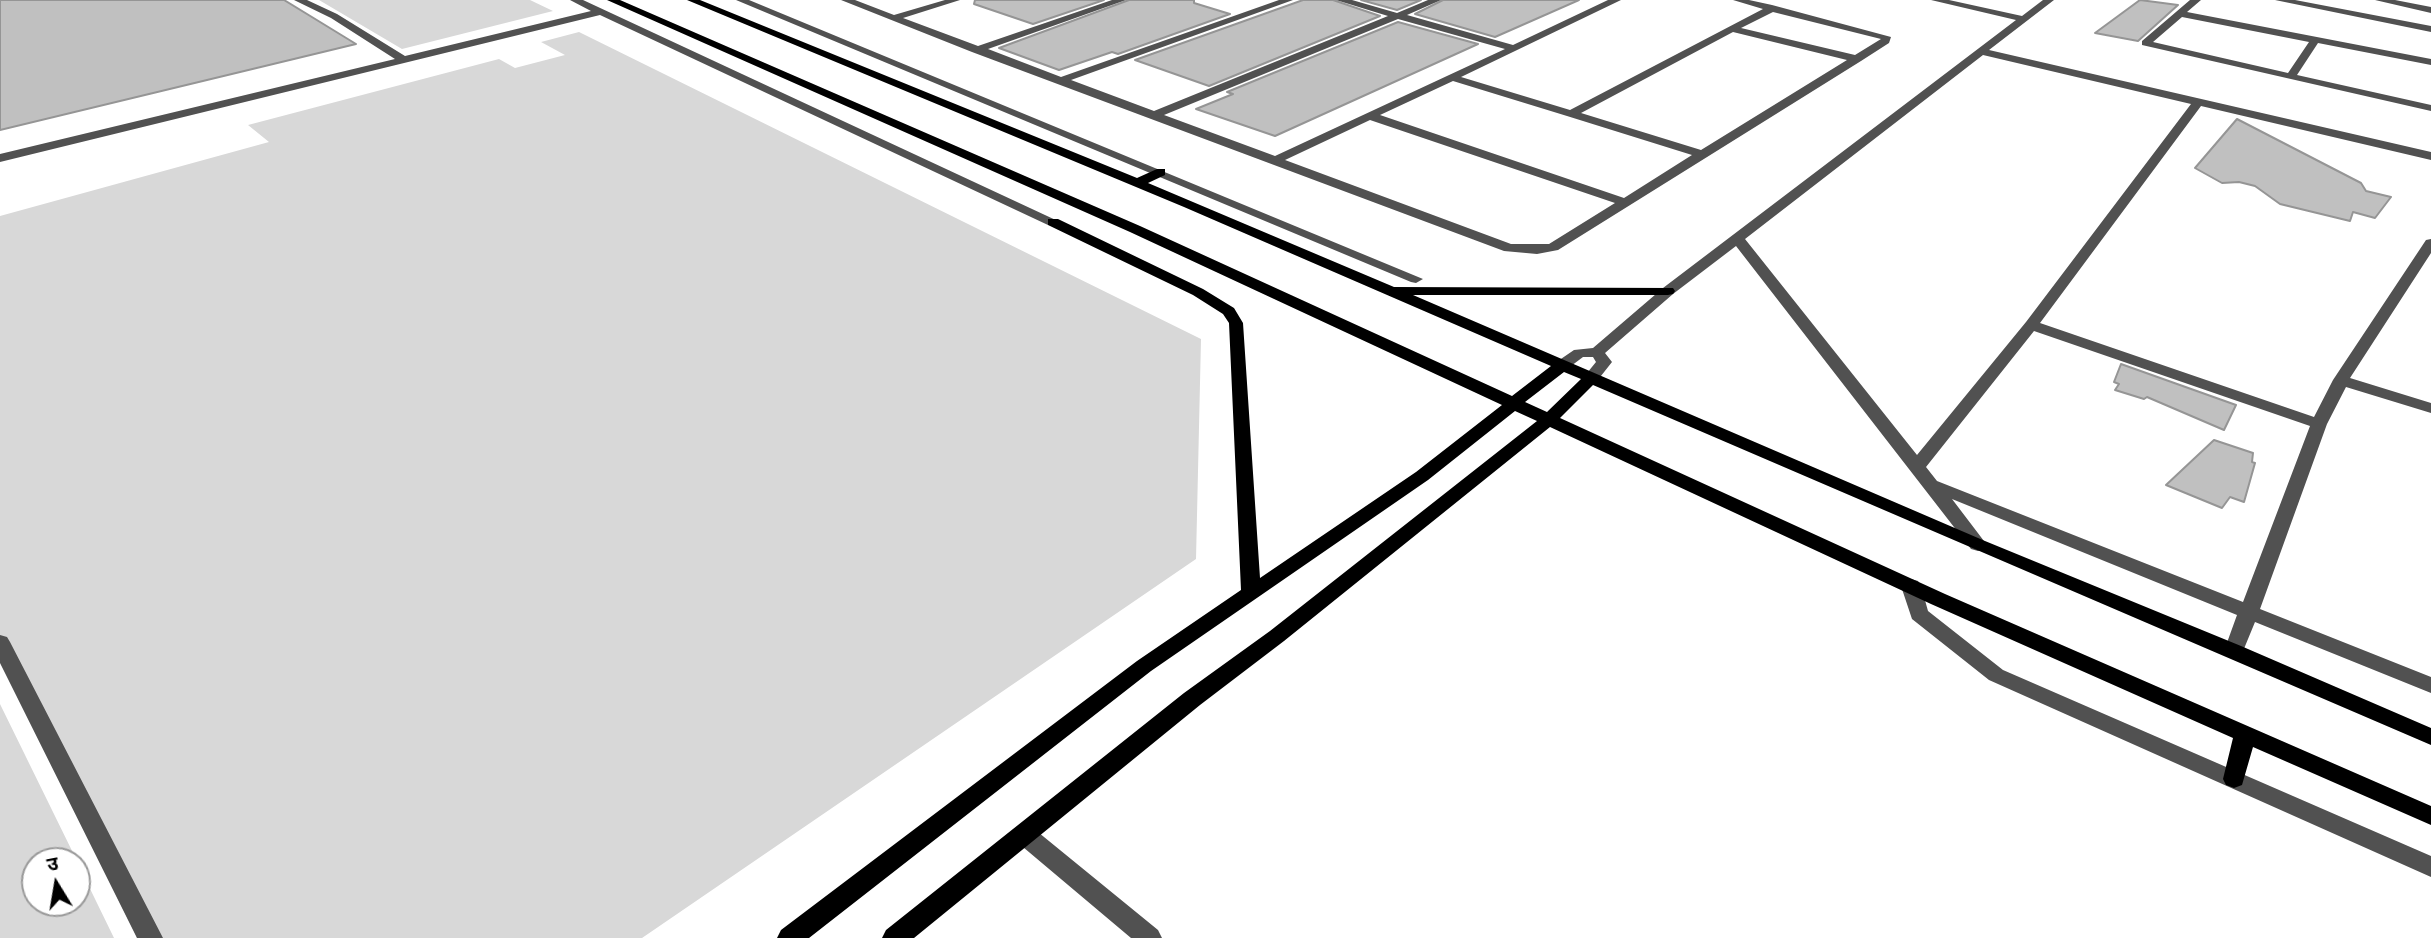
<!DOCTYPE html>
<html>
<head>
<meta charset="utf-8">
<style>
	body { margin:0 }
	#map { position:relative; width:2431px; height:938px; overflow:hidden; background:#fff; font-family:"IBM Plex Sans","Noto Sans Devanagari",sans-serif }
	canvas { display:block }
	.north { position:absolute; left:21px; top:847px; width:70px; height:70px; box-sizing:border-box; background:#fff; border:2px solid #999; border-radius:50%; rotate:349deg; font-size:19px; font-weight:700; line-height:28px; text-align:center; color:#000 }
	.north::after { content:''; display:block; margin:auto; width:24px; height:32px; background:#000; clip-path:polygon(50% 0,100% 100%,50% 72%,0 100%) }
</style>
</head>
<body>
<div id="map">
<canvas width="2431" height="938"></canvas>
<div class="north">उ</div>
</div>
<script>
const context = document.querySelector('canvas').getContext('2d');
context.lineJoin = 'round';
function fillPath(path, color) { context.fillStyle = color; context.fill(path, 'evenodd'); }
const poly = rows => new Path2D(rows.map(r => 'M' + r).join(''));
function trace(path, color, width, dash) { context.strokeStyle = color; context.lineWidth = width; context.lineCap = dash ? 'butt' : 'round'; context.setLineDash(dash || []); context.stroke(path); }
fillPath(poly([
	[319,0,530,0,553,11,402,49],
	[579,32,1201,339,1196,559,642,938,137,938,0,657,0,216,269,142,248,125,499,59,515,68,565,55,541,42],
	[0,704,77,861,35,861,35,903,77,903,77,862,114,938,0,938]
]), '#d8d8d8');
const building = poly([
	[0,0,284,0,356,44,0,130,0,0],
	[975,0,1104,0,1033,24,974,4,975,0],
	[1129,0,1194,0,1194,3,1230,14,1118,54,1112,52,1059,70,999,48,1129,0],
	[1303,0,1333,0,1380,16,1209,86,1135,60,1303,0],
	[1361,0,1421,0,1397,10,1361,0],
	[1443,0,1579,0,1495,37,1415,14,1443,0],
	[2140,0,2178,5,2138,41,2095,33,2140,0],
	[1398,22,1478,44,1275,136,1196,109,1233,94,1227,92,1398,22],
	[2237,119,2361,183,2366,191,2391,197,2375,218,2353,212,2350,221,2280,204,2255,186,2239,182,2222,183,2195,168,2237,119],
	[2121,364,2236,405,2224,430,2147,397,2144,399,2115,390,2119,384,2114,382,2121,364],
	[2214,440,2253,453,2252,462,2255,463,2244,502,2230,497,2222,508,2166,485,2214,440]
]);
fillPath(building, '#c0c0c0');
trace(building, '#959595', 2);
fillPath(poly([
	[294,0,307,0,337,14,405,56,591,11,570,0,583,0,1060,222,1058,225,1048,225,600,15,0,162,0,154,395,59,331,18,294,0],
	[736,0,749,0,1423,279,1416,283,1411,282,736,0],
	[841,0,855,0,894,15,945,0,960,0,903,18,978,46,1112,0,1126,0,988,49,1061,77,1279,0,1293,0,1071,80,1154,111,1388,16,1336,0,1352,0,1397,13,1428,0,1441,0,1407,15,1513,45,1608,0,1621,0,1461,77,1570,110,1763,9,1733,0,1749,0,1772,5,1891,37,1889,43,1861,61,1558,250,1537,254,1504,251,972,52,841,0],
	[1773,12,1881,39,1855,55,1741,28,1773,12],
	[1398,19,1505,49,1275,156,1164,115,1398,19],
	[1733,32,1847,60,1701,150,1581,113,1733,32],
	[1453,81,1567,116,1692,155,1624,198,1380,115,1453,81],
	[1370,120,1615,203,1549,244,1511,244,1285,160,1370,120],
	[1931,0,1949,0,2022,16,2043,0,2054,0,1989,50,2431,152,2431,160,2201,106,2040,323,2314,417,2333,380,2426,240,2431,239,2431,253,2350,378,2431,403,2431,413,2346,387,2327,424,2260,609,2431,677,2431,693,2255,622,2241,656,2234,658,2227,656,2224,651,2237,615,1952,499,1987,545,1985,549,1978,551,1971,549,1736,246,1673,294,1605,353,1612,362,1597,381,1591,383,1583,378,1596,362,1593,357,1583,357,1567,369,1555,369,1553,366,1555,363,1574,350,1593,348,1663,288,2016,20,1931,0],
	[1983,55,2191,104,2026,322,1917,455,1745,239,1983,55],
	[2034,331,2310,426,2243,602,1937,481,1926,467,2034,331],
	[2190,0,2201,0,2187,12,2431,59,2431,65,2318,43,2297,75,2431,105,2431,111,2142,45,2142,41,2190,0],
	[2182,17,2309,42,2288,73,2153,42,2182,17],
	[2275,0,2295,0,2431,26,2431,32,2275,0],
	[2375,0,2395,0,2431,7,2431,13,2375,0],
	[1911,579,1918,581,1921,586,1928,611,2003,670,2431,856,2431,877,1989,680,1912,619,1901,586,1904,581,1911,579],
	[0,635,7,637,10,642,163,938,137,938,0,663,0,635],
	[1025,825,1033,828,1158,930,1162,938,1131,938,1017,842,1013,835,1017,828,1025,825]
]), '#515151');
fillPath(poly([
	[607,0,620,0,1140,226,1512,396,1551,366,1184,207,687,0,700,0,1137,178,1157,169,1165,169,1165,175,1148,183,1394,287,1673,288,1675,291,1673,294,1668,295,1413,295,1985,541,2241,646,2431,728,2431,745,1593,385,1560,418,1945,594,2431,806,2431,825,2253,747,2242,785,2234,788,2226,785,2223,779,2233,738,1931,604,1550,427,1284,641,1200,705,914,938,882,938,886,930,1184,693,1270,631,1537,421,1515,411,1428,480,1151,671,809,938,777,938,781,930,1137,661,1241,590,1229,323,1223,314,1193,295,1048,225,1048,219,1058,219,1203,289,1234,308,1243,323,1260,578,1416,472,1502,405,1130,232,607,0],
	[1564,372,1581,379,1547,412,1525,402,1564,372]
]), '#000');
</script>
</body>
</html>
